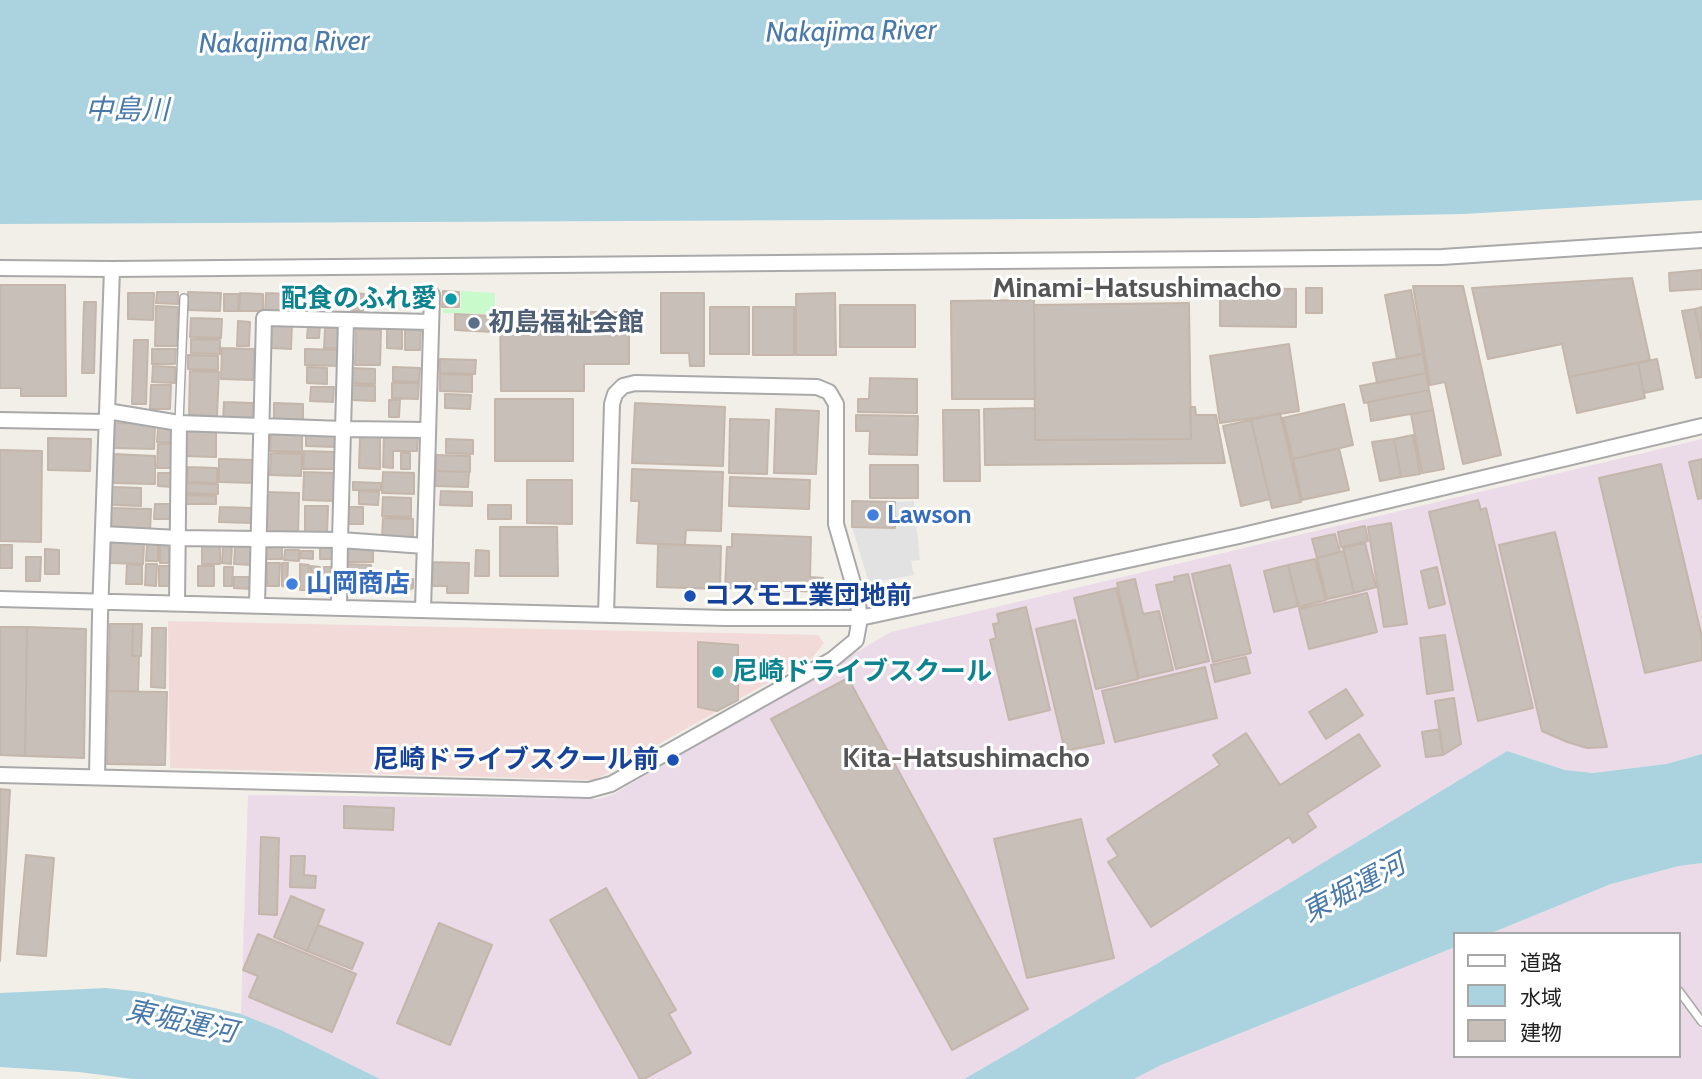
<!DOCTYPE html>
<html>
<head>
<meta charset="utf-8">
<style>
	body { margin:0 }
	#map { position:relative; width:1702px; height:1079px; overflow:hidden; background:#f2efe9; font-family:Cabin,"Noto Sans JP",sans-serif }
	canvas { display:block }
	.legend { position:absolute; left:1453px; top:932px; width:228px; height:126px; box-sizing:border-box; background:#fff; border:2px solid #a7a7a7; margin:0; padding:9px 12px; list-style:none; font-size:21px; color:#222 }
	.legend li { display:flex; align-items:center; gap:14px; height:35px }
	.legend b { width:35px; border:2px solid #a7a7a7 }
</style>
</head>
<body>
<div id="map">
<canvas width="1702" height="1079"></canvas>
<ul class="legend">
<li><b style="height:9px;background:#fff"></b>道路</li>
<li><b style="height:19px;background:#aad3df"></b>水域</li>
<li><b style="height:19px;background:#c7bfb8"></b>建物</li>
</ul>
</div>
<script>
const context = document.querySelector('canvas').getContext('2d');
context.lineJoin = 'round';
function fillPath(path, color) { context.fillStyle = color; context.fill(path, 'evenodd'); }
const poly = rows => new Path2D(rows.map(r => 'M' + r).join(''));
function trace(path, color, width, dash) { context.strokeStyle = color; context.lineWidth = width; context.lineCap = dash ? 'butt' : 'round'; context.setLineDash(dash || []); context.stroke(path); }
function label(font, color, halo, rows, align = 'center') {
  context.font = font + ' Cabin,"Noto Sans JP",sans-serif'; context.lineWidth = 6; context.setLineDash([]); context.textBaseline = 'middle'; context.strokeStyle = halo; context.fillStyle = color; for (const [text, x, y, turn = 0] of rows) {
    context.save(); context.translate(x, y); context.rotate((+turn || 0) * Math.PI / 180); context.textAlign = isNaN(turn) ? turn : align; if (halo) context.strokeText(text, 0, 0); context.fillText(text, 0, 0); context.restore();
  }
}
fillPath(poly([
	[168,621,818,635,824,643,812,658,595,780,170,768]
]), '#f2dad9');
fillPath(poly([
	[1702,439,1702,754,1666,764,1593,773,1565,770,1507,751,1023,1045,964,1079,380,1079,281,1030,241,1014,248,795,598,799,612,795,891,632],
	[1702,863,1702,1079,1134,1079,1161,1065,1455,947,1455,1056,1679,1056,1679,934,1489,934,1611,884,1679,866]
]), '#ebdbe8');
fillPath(poly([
	[461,291,495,293,495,314,443,313,443,309,461,309]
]), '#c8facc');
fillPath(poly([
	[914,501,920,560,911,561,914,575,869,583,852,527,894,528,895,502]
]), '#e2e2e2');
fillPath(poly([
	[0,0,1702,0,1702,200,1464,214,1255,218,0,224],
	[1507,751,1565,770,1593,773,1666,764,1702,754,1702,863,1679,866,1611,884,1489,934,1455,934,1455,947,1161,1065,1134,1079,964,1079,1023,1045],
	[106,988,143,992,241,1014,281,1030,380,1079,133,1079,79,1072,0,1067,0,993]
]), '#aad3df');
const building = poly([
	[1702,270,1702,289,1670,291,1669,273,1702,270],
	[1632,278,1650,360,1569,377,1562,344,1488,359,1472,288,1632,278],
	[0,285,65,285,66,396,21,396,21,388,0,388,0,285],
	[1413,286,1463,286,1501,455,1463,464,1445,382,1430,385,1413,286],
	[1220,288,1296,289,1296,327,1220,326,1220,288],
	[1306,288,1322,288,1322,313,1306,313,1306,288],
	[1411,290,1423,354,1397,359,1385,295,1411,290],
	[443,291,459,292,459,307,442,307,443,291],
	[157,292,178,292,178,304,156,303,157,292],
	[188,292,221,293,220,311,188,310,188,292],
	[128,293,154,293,153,320,128,319,128,293],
	[240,293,263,294,263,311,239,311,240,293],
	[266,293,290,294,289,314,265,313,266,293],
	[352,293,364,294,363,311,351,311,352,293],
	[661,293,704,293,704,366,690,366,689,353,661,353,661,293],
	[835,293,836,355,796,355,796,294,835,293],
	[224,294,239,294,238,311,224,311,224,294],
	[1034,300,1035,399,952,399,951,301,1034,300],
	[84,302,96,302,94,373,82,373,84,302],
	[1189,303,1191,439,1035,440,1034,305,1189,303],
	[840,305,915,305,915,347,840,347,840,305],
	[156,306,178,307,177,346,155,346,156,306],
	[710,307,749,307,749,354,710,354,710,307],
	[753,307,794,307,794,355,753,355,753,307],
	[1702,307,1702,339,1701,339,1695,309,1702,307],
	[1695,309,1702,342,1702,377,1696,378,1682,311,1695,309],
	[500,312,629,312,629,364,584,364,584,391,501,391,500,312],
	[455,314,493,316,493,332,455,330,455,314],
	[191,318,222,319,221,338,190,337,191,318],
	[238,321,250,322,249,346,237,346,238,321],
	[270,322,292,323,291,349,270,348,270,322],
	[308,325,320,325,319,338,307,338,308,325],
	[325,328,342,328,342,348,324,348,325,328],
	[387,328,402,328,402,349,387,348,387,328],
	[405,328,421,328,420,350,405,350,405,328],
	[356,329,381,330,380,365,355,365,356,329],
	[191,339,220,340,220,354,191,353,191,339],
	[134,340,148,340,146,404,132,404,134,340],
	[1289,344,1299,411,1220,423,1210,356,1289,344],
	[222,348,254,349,253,380,221,379,222,348],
	[152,349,176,349,175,364,152,364,152,349],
	[305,349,341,350,340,366,305,365,305,349],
	[1423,354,1426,373,1377,383,1373,363,1423,354],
	[188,355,218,356,218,370,188,369,188,355],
	[440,359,476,360,475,374,440,373,440,359],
	[1657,359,1663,389,1644,393,1638,363,1657,359],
	[1638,363,1645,398,1577,413,1569,377,1638,363],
	[153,366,175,367,175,383,152,382,153,366],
	[307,367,327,368,327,384,307,383,307,367],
	[393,367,420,368,419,382,393,381,393,367],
	[351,368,375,369,375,384,351,383,351,368],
	[190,371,219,372,217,416,189,415,190,371],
	[1426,373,1429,390,1364,403,1360,386,1426,373],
	[440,374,472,375,472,392,440,391,440,374],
	[870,378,917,379,917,413,858,412,858,399,869,399,870,378],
	[392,383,419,383,418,399,392,398,392,383],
	[151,385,171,385,170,409,150,409,151,385],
	[351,385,375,386,375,401,351,400,351,385],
	[311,387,334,387,333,402,310,401,311,387],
	[1429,390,1433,410,1371,421,1368,402,1429,390],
	[445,394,471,395,470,409,445,408,445,394],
	[495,399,573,399,573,461,495,461,495,399],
	[389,400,400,400,399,417,389,417,389,400],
	[224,402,253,403,253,422,223,421,224,402],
	[274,403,303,404,303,423,274,422,274,403],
	[635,403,725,407,723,466,632,463,635,403],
	[1344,404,1353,445,1293,459,1283,418,1344,404],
	[1190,407,1195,407,1196,415,1216,415,1225,463,985,465,984,409,1035,408,1035,440,1191,439,1190,407],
	[776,409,819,411,816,474,774,473,776,409],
	[943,410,979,410,980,481,944,481,943,410],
	[1433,410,1444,469,1422,473,1411,414,1433,410],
	[1280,413,1301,502,1272,508,1251,420,1280,413],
	[856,415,918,416,917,455,869,454,870,431,856,431,856,415],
	[730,419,769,420,767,474,729,473,730,419],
	[1251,420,1270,499,1241,506,1223,426,1251,420],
	[115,423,155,424,154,449,114,448,115,423],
	[158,428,174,428,174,443,157,442,158,428],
	[184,431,216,432,216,457,184,456,184,431],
	[271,432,302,433,302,452,270,451,271,432],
	[384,433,418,434,417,451,393,451,393,468,383,467,384,433],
	[306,434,336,435,336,447,306,446,306,434],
	[1413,435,1420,474,1401,477,1394,439,1413,435],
	[360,436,380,436,380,469,359,468,360,436],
	[48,438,91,439,90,471,48,470,48,438],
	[446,439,473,440,473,454,446,453,446,439],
	[1394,439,1401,477,1380,481,1372,442,1394,439],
	[158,444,174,444,173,468,157,468,158,444],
	[1339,448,1349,490,1302,500,1293,459,1339,448],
	[0,450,42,451,41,542,0,541,0,450],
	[304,451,335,452,335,469,303,469,304,451],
	[271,453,302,454,301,476,270,475,271,453],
	[401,453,410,453,410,469,401,469,401,453],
	[114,454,155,456,155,484,113,483,114,454],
	[436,455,470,456,470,472,436,471,436,455],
	[219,459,255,460,255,483,219,482,219,459],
	[1702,459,1702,498,1698,499,1689,462,1702,459],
	[1661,464,1702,637,1702,660,1645,673,1599,478,1661,464],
	[870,465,918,465,918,498,870,498,870,465],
	[188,467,217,468,217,483,187,482,188,467],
	[632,469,723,472,721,531,686,530,685,545,637,543,639,501,631,501,632,469],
	[436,471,469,472,468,487,435,486,436,471],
	[304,472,335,473,334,501,303,500,304,472],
	[383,472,414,473,414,494,382,493,383,472],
	[158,473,173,473,173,487,158,486,158,473],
	[730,477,810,480,809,509,729,506,730,477],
	[527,480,572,480,572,524,527,523,527,480],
	[353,482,381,483,381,490,353,490,353,482],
	[184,483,218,484,218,494,184,493,184,483],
	[112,487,141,488,141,506,112,505,112,487],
	[359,491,379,492,378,505,359,504,359,491],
	[441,491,472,492,472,506,440,505,441,491],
	[266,492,299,493,298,536,265,535,266,492],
	[184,495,216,496,216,504,184,504,184,495],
	[383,497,411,498,411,517,382,516,383,497],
	[1478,500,1481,510,1486,508,1533,708,1478,721,1429,512,1478,500],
	[852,501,895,502,895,528,852,527,852,501],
	[155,504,172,504,172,519,154,519,155,504],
	[488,505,511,505,511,519,488,519,488,505],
	[305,506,328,506,327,535,305,535,305,506],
	[220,507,252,508,252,523,219,522,220,507],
	[349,507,363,507,363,524,348,524,349,507],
	[111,508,151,509,150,532,111,531,111,508],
	[383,518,413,519,413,539,382,538,383,518],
	[1391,523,1407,624,1384,627,1368,527,1391,523],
	[1365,526,1368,541,1341,547,1338,532,1365,526],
	[500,527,557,527,558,576,500,576,500,527],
	[1555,532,1607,747,1587,748,1567,742,1542,731,1499,545,1555,532],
	[732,534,811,537,810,577,823,578,823,592,725,588,727,547,732,547,732,534],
	[1335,534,1340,552,1317,558,1312,539,1335,534],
	[111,542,144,543,143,564,110,563,111,542],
	[147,542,158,542,158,561,146,561,147,542],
	[1365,543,1376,587,1354,593,1343,548,1365,543],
	[160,544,172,544,171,563,160,563,160,544],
	[658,544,721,546,720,589,657,587,658,544],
	[0,545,12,545,12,568,0,568,0,545],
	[202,545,220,545,220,564,202,564,202,545],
	[223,545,232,545,231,564,222,563,223,545],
	[235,545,252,546,251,565,234,564,235,545],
	[348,545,373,546,373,562,347,562,348,545],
	[267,546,282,546,282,559,266,559,267,546],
	[320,546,335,546,335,559,320,559,320,546],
	[45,549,59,550,59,574,45,574,45,549],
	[285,550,299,550,299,561,284,560,285,550],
	[476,550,489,551,489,576,475,576,476,550],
	[301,551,313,551,313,559,300,558,301,551],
	[1344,551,1354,593,1327,599,1317,558,1344,551],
	[26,557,41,557,40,581,26,581,26,557],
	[1315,559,1326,600,1299,607,1288,565,1315,559],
	[433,562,469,563,468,593,447,593,447,586,432,586,433,562],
	[267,563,280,563,279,586,267,586,267,563],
	[282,563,288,563,287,587,282,586,282,563],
	[127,564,142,565,142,584,126,584,127,564],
	[146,564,157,564,156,586,145,585,146,564],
	[300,564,309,565,308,590,300,590,300,564],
	[347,564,371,565,370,575,356,574,355,582,347,581,347,564],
	[1230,565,1251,653,1213,662,1192,574,1230,565],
	[1288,565,1298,606,1274,612,1264,571,1288,565],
	[159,566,171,566,171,586,159,586,159,566],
	[198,566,214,566,214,586,198,586,198,566],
	[311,566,320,567,320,590,311,590,311,566],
	[224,567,233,567,232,586,224,586,224,567],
	[324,567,334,567,333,592,323,592,324,567],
	[1437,567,1445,604,1429,608,1421,571,1437,567],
	[1188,574,1209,661,1176,669,1156,585,1175,581,1174,577,1188,574],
	[234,577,252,577,251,589,234,588,234,577],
	[358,577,381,578,381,590,357,589,358,577],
	[382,579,413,579,413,588,408,591,382,591,382,579],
	[1135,579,1143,614,1159,611,1173,670,1139,678,1117,583,1135,579],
	[1116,588,1138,679,1096,689,1074,598,1116,588],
	[1367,593,1377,632,1309,649,1299,609,1367,593],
	[1026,607,1050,710,1009,720,990,640,996,638,993,624,999,623,997,614,1026,607],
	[1075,620,1104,743,1065,751,1036,629,1075,620],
	[110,624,133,624,132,656,139,656,138,691,108,691,110,624],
	[133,624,142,624,141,656,132,656,133,624],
	[0,627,27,627,25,756,0,755,0,627],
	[27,627,86,629,84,758,25,756,27,627],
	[152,628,166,628,165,688,151,687,152,628],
	[1445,635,1453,690,1427,694,1420,638,1445,635],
	[698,642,738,645,738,700,717,711,698,707,698,642],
	[1246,657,1250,673,1215,682,1211,665,1246,657],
	[1205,667,1217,718,1115,742,1102,691,1205,667],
	[848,678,1028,1009,952,1050,771,719,848,678],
	[1346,689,1363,715,1326,739,1309,712,1346,689],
	[108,691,167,692,165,765,107,764,108,691],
	[1454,698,1461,744,1443,755,1435,701,1454,698],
	[1440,729,1443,755,1426,757,1422,732,1440,729],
	[1246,733,1280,785,1359,734,1380,766,1307,813,1316,827,1293,843,1289,837,1151,927,1108,862,1118,856,1107,839,1220,765,1213,755,1246,733],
	[0,789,10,790,0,961,0,789],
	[344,806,394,808,393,830,344,828,344,806],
	[1081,819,1114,958,1027,978,994,839,1081,819],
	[261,837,279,838,277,915,259,914,261,837],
	[26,855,54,858,46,956,17,954,26,855],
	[291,856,305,856,304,875,316,876,315,888,290,887,291,856],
	[606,888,676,1010,669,1014,691,1053,644,1079,640,1079,550,920,606,888],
	[291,896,324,910,307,951,274,937,291,896],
	[439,923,492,945,450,1045,397,1023,439,923],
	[318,925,363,943,352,969,307,951,318,925],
	[258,934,356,974,332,1032,249,997,258,976,243,970,258,934]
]);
fillPath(building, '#c7bfb8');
trace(building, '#c4b6ab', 2);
const service = poly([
	[179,423,184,298],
	[1679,991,1702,1022]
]);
const minor = poly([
	[0,268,112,269,1442,257,1702,240],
	[107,411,179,423,343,429,428,430],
	[0,420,107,422],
	[103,534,178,538,340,540,425,546],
	[0,599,725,618,860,618,1239,536,1702,426],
	[177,603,179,423],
	[257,605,264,318,431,322],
	[339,607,340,540,346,320],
	[423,610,432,295],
	[0,775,589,790,611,784,833,659,856,640,860,618,857,597,836,524,836,404,829,392,817,387,635,383,623,386,615,394,612,404,606,615],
	[97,777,100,616,112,269]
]);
trace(service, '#a9a9a9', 10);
trace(minor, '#a9a9a9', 18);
trace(service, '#fff', 7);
trace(minor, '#fff', 14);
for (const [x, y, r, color] of [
	[451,299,7,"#0f9aa8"],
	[474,323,7,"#5c6f8a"],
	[873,515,7,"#3f7fe0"],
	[292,584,7,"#3f7fe0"],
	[690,596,7,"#1a4fb4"],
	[718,672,7,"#0f9aa8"],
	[673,760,7,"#1a4fb4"]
]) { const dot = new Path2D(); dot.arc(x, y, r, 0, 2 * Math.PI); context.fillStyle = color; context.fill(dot); trace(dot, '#fff', 2.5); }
label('bold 26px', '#0d838f', '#fff', [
	["配食のふれ愛",437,299],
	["尼崎ドライブスクール",732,672,"left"]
], 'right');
label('bold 26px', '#4e5e75', '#fff', [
	["初島福祉会館",488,323]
], 'left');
label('bold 26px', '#366cbe', '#fff', [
	["Lawson",887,515],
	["山岡商店",306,584]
], 'left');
label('bold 26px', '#164399', '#fff', [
	["コスモ工業団地前",704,596],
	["尼崎ドライブスクール前",659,760,"right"]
], 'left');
label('italic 28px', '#4a7aab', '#fff', [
	["Nakajima River",851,32,-1],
	["Nakajima River",284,43,-1],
	["中島川",127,111],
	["東堀運河",1354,889,-28],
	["東堀運河",181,1022,12]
]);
label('bold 28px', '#555', '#fff', [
	["Minami-Hatsushimacho",1137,289],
	["Kita-Hatsushimacho",966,759]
]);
</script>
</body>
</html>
